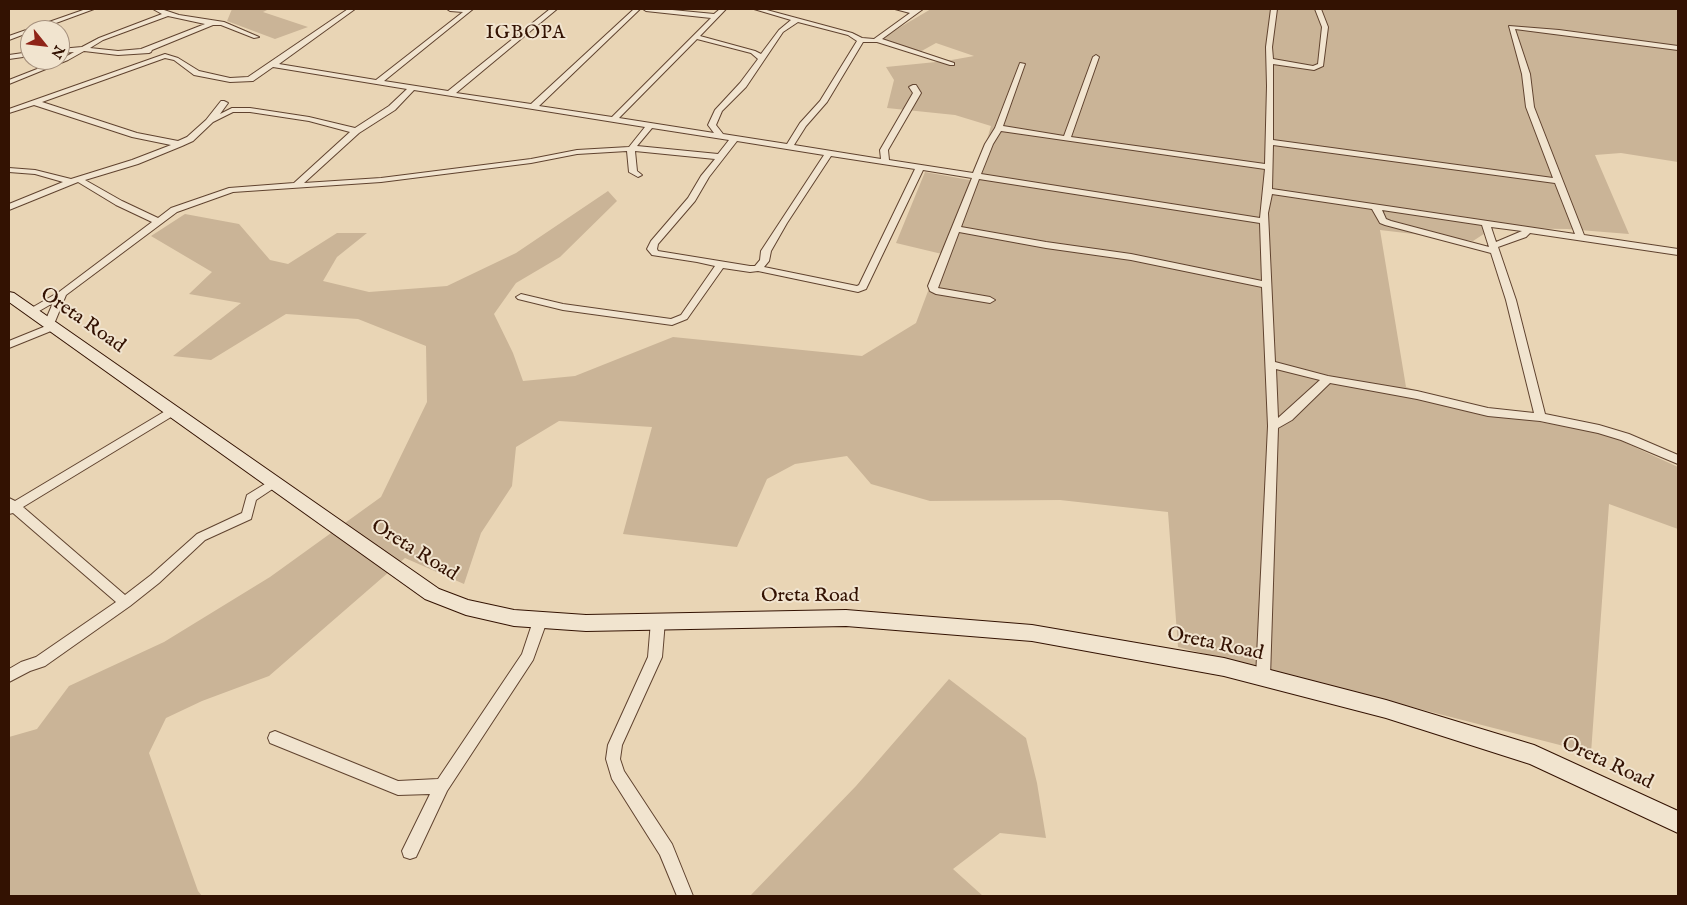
<!DOCTYPE html>
<html>
<head>
<meta charset="utf-8">
<style>
	body { margin:0 }
	#map { position:relative; width:1687px; height:905px; overflow:hidden; background:#e9d5b5; font-family:"IM FELL English",serif }
	canvas { display:block }
	.frame { position:absolute; inset:0; border:10px solid #331202; pointer-events:none }
	.north { position:absolute; left:20px; top:20px; width:50px; height:50px; box-sizing:border-box; background:#f1e4cf; border:1px solid #a5907d; border-radius:50%; rotate:119deg; font-size:14px; font-weight:700; line-height:20px; text-align:center; color:#331202 }
	.north::after { content:''; display:block; margin:auto; width:18px; height:22px; background:#8f2418; clip-path:polygon(50% 0,100% 100%,50% 72%,0 100%) }
</style>
</head>
<body>
<div id="map">
<canvas width="1687" height="905"></canvas>
<div class="frame"></div>
<div class="north">N</div>
</div>
<script>
const context = document.querySelector('canvas').getContext('2d');
context.lineJoin = 'round';
function fillPath(path, color) { context.fillStyle = color; context.fill(path, 'evenodd'); }
const poly = rows => new Path2D(rows.map(r => 'M' + r).join(''));
function trace(path, color, width, dash) { context.strokeStyle = color; context.lineWidth = width; context.lineCap = dash ? 'butt' : 'round'; context.setLineDash(dash || []); context.stroke(path); }
function label(font, color, halo, rows, align = 'center') {
  context.font = font + ' "IM FELL English",serif'; context.lineWidth = 4; context.setLineDash([]); context.textBaseline = 'middle'; context.strokeStyle = halo; context.fillStyle = color; for (const [text, x, y, turn = 0] of rows) {
    context.save(); context.translate(x, y); context.rotate((+turn || 0) * Math.PI / 180); context.textAlign = isNaN(turn) ? turn : align; if (halo) context.strokeText(text, 0, 0); context.fillText(text, 0, 0); context.restore();
  }
}
fillPath(poly([
	[232,9,269,9,263,12,308,27,275,39,227,21],
	[931,9,1678,9,1678,162,1621,153,1595,155,1629,234,1567,229,1493,228,1473,241,1380,230,1406,387,1486,412,1606,434,1678,467,1678,529,1609,504,1591,753,1178,647,1168,512,1060,500,930,501,871,484,847,456,795,464,767,479,737,547,623,534,652,427,559,421,516,447,512,486,481,533,464,584,405,558,269,676,202,701,166,718,149,753,198,891,202,896,9,896,9,737,37,729,69,686,164,642,270,577,381,497,427,402,426,346,358,319,286,314,211,360,173,356,241,303,189,294,212,272,151,236,185,214,239,224,270,260,288,264,337,233,367,233,337,257,323,281,369,292,447,286,516,253,608,191,617,201,560,257,516,283,494,314,513,353,523,381,575,376,673,337,862,356,916,323,942,254,896,243,925,172,975,181,991,126,955,115,887,108,894,80,886,67,946,61,974,56,936,43,918,53,875,42],
	[949,679,1026,738,1037,783,1046,838,1000,833,953,869,983,896,750,896,856,786]
]), '#cab497');
const street = poly([
	[86,9,94,9,37,30,30,30,30,32,9,40,9,36,86,9],
	[153,9,161,9,179,15,224,22,259,37,254,38,221,25,213,25,152,50,151,52,149,53,118,55,84,51,68,60,9,84,9,80,60,60,74,52,60,53,60,49,82,47,99,38,162,14,153,9],
	[168,16,205,24,141,49,118,51,90,48,103,40,168,16],
	[348,9,355,9,279,64,376,80,463,12,450,11,447,9,473,9,384,81,448,91,550,9,557,9,456,93,531,104,634,9,640,9,539,106,612,117,711,18,646,11,643,9,662,9,714,14,720,9,726,9,700,36,755,51,761,54,779,30,791,20,754,9,763,9,852,33,862,38,874,39,910,13,895,9,923,9,882,39,954,63,954,65,950,65,877,42,863,42,827,102,806,126,794,145,881,159,880,150,913,93,909,87,913,85,916,85,921,93,888,150,889,160,973,173,985,144,995,128,1020,63,1025,64,1003,126,1064,136,1093,57,1096,55,1099,57,1071,137,1265,164,1267,86,1266,47,1271,9,1277,9,1272,47,1273,59,1313,66,1318,64,1322,27,1315,9,1321,9,1328,27,1323,66,1314,70,1273,64,1273,140,1553,178,1526,107,1522,74,1509,26,1559,30,1678,46,1678,50,1515,29,1530,74,1534,107,1584,235,1678,249,1678,255,1530,233,1526,237,1498,247,1516,300,1545,414,1599,425,1629,434,1678,455,1678,464,1621,440,1598,433,1540,421,1488,416,1417,399,1330,383,1292,420,1278,428,1270,677,1268,681,1263,683,1258,681,1256,677,1268,426,1262,287,1131,260,1046,248,959,232,938,288,990,297,995,300,990,303,936,294,930,291,928,286,972,178,923,170,866,289,858,292,758,271,750,272,723,268,687,319,672,325,563,310,518,299,516,297,521,294,563,304,671,319,681,315,715,266,697,262,652,255,647,249,651,241,688,198,701,176,715,159,635,151,637,171,642,175,638,177,629,172,627,151,577,154,531,163,381,182,233,192,177,212,66,295,54,324,58,327,56,329,9,348,9,341,46,326,44,324,53,303,34,314,28,314,26,312,28,310,59,292,152,222,116,205,78,182,9,210,9,204,63,182,35,174,9,172,9,168,35,170,71,179,132,160,171,145,132,137,34,105,9,113,9,109,165,54,178,58,199,71,230,78,248,77,348,9],
	[798,22,848,35,857,41,820,101,800,123,787,144,723,134,716,125,722,111,746,87,783,32,798,22],
	[697,39,751,53,758,59,740,83,715,110,708,125,714,133,619,118,697,39],
	[165,58,174,60,194,75,230,82,253,81,273,67,407,89,389,106,355,128,309,117,250,108,232,108,220,114,228,103,224,101,221,101,206,120,187,137,178,141,137,133,42,102,165,58],
	[414,90,645,127,629,147,577,150,531,159,381,178,304,183,359,133,395,110,414,90],
	[233,112,250,112,309,121,350,132,294,183,229,188,171,208,158,218,122,201,85,180,138,164,182,146,193,141,213,122,233,112],
	[652,128,729,140,718,154,637,146,652,128],
	[1001,131,1265,169,1260,218,981,174,993,144,1001,131],
	[737,141,824,155,761,251,760,260,755,266,750,266,658,251,657,249,658,244,695,201,709,177,737,141],
	[1273,145,1555,183,1575,234,1272,189,1273,145],
	[831,156,915,169,859,285,857,286,764,267,769,261,771,251,787,223,831,156],
	[979,179,1260,223,1262,281,1131,254,1046,242,961,227,979,179],
	[1272,194,1372,209,1380,223,1385,225,1491,253,1506,300,1534,413,1488,408,1417,391,1328,376,1275,362,1268,213,1272,194],
	[1382,210,1482,225,1489,247,1391,221,1386,219,1382,210],
	[1491,227,1522,231,1496,242,1491,227],
	[1276,369,1320,380,1278,418,1276,369],
	[30,52,30,56,9,59,9,55,30,52],
	[172,407,177,411,176,414,23,507,125,595,151,575,197,534,242,513,247,495,273,479,277,480,279,483,277,486,256,500,251,519,205,540,159,583,130,606,45,666,30,671,9,682,9,669,21,662,36,657,116,602,13,513,9,514,9,498,15,501,172,407],
	[540,616,545,617,547,621,533,660,447,791,416,857,410,859,404,857,402,851,430,794,398,795,270,743,268,738,270,733,275,731,398,781,438,779,522,654,533,621,535,617,540,616],
	[658,616,663,617,665,621,662,657,622,745,620,759,624,771,672,844,693,896,677,896,660,855,612,779,606,759,608,745,648,657,651,621,653,617,658,616]
]);
const secondary = poly([
	[9,292,14,293,439,589,468,600,514,610,586,615,846,610,1032,625,1224,658,1386,700,1534,745,1678,811,1678,833,1530,764,1386,718,1224,676,1032,641,846,626,586,631,514,626,466,615,425,599,390,574,9,302,9,292]
]);
trace(street, '#60432f', 2);
trace(secondary, '#331202', 2);
fillPath(street, '#f1e4cf');
fillPath(secondary, '#f1e4cf');
context.letterSpacing = '1px';
label('19px', '#331202', '#f1e4cf', [
	["IGBOPA",526,34]
]);
context.letterSpacing = '0px';
label('20px', '#331202', '#f1e4cf', [
	["Oreta Road",82,321,35],
	["Oreta Road",414,551,32],
	["Oreta Road",810,597],
	["Oreta Road",1215,645,12],
	["Oreta Road",1607,764,25]
]);
</script>
</body>
</html>
